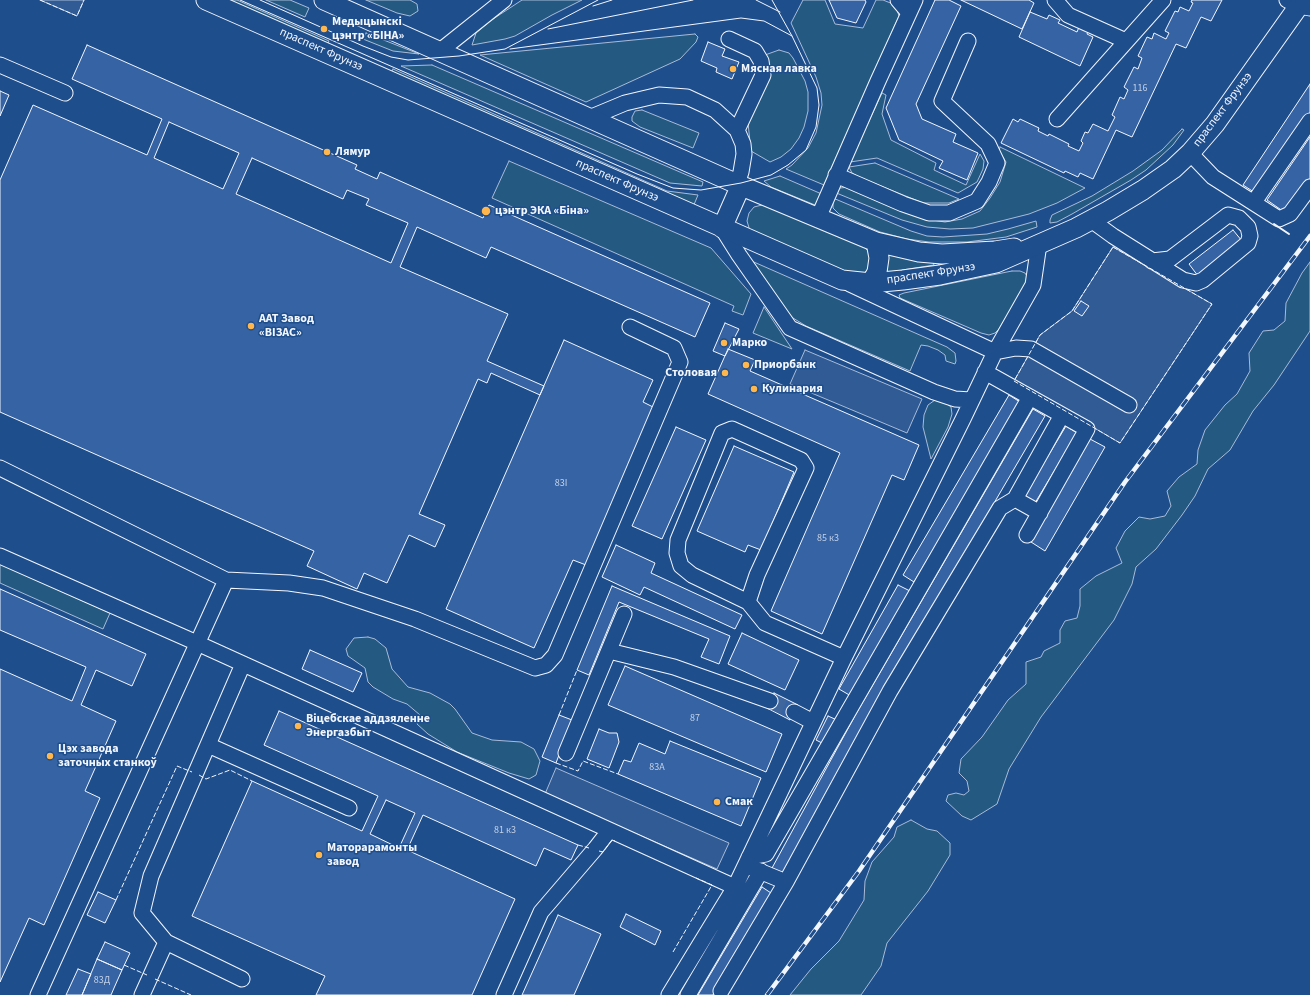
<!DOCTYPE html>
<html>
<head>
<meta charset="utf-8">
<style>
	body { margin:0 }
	canvas { display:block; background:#1f4e8c }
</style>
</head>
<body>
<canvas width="1310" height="995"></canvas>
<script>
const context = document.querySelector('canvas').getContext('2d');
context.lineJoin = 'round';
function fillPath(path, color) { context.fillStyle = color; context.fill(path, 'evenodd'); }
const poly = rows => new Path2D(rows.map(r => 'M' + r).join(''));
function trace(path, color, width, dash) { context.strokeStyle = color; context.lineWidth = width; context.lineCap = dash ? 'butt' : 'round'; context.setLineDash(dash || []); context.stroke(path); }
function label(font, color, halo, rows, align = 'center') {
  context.font = font + ' "Source Sans 3",sans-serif'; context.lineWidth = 3; context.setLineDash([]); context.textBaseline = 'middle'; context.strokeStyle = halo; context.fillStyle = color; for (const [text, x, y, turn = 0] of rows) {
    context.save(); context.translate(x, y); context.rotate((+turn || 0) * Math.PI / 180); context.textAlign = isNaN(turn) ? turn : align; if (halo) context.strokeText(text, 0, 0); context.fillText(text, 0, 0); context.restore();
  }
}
const green = poly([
	[224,0,237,0,329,41,327,45,224,0],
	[266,0,290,0,309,8,305,17,266,0],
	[366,0,410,0,417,4,418,11,410,16,397,13,366,0],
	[522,0,582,0,552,15,515,36,505,39,472,45,476,33,490,21,522,0],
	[803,0,825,0,835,24,863,28,876,0,883,0,893,4,897,10,899,16,824,185,786,169,792,165,808,148,816,133,822,105,821,93,816,77,791,23,803,0],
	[366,33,419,54,393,51,363,39,366,33],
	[695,34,698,37,696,42,680,59,586,102,480,55,695,34],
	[779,50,789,53,793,58,805,81,808,92,808,111,804,127,799,138,791,149,781,157,770,162,751,151,748,123,765,55,779,50],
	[432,65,703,182,702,186,670,183,401,66,432,65],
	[393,69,667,191,698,195,693,207,390,75,393,69],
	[882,93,886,95,882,114,891,140,936,163,934,170,966,185,980,154,984,161,983,169,977,182,958,193,877,158,850,162,882,93],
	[642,110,699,133,693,148,640,127,632,121,632,117,635,111,642,110],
	[1182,129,1184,130,1173,145,1146,170,1131,180,1072,214,1057,222,1050,223,1050,220,1052,215,1092,196,1133,171,1162,150,1182,129],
	[1000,147,1085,188,1057,203,1029,214,973,228,950,229,927,227,902,220,834,192,840,188,850,187,926,219,945,222,962,219,980,211,990,198,1000,182,1006,162,999,151,1000,147],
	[509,161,711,248,751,294,743,315,732,311,734,306,492,198,509,161],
	[875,163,959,199,949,203,923,203,861,178,852,173,849,167,875,163],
	[780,176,824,195,821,202,815,205,771,187,764,181,780,176],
	[833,198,911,231,927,236,943,237,987,234,1008,229,1036,221,1037,227,1006,237,967,242,929,242,907,239,880,232,839,214,833,208,833,198],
	[762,205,771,207,863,246,868,251,871,261,867,271,861,275,852,276,750,231,747,221,749,213,754,207,762,205],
	[885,253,933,262,934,265,883,273,885,253],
	[747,259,947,347,955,353,956,361,955,364,946,361,945,355,938,350,928,346,921,345,910,371,806,326,793,318,778,302,747,259],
	[1310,262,1310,331,1274,385,1253,411,1230,450,1208,469,1195,496,1182,515,1156,549,1136,567,1132,584,1114,620,1041,717,1009,769,997,804,971,820,962,816,946,801,948,795,956,793,964,795,969,791,967,781,959,773,961,759,982,737,1008,700,1026,684,1026,662,1041,657,1044,651,1060,643,1060,630,1065,621,1077,618,1080,606,1080,589,1096,576,1122,563,1116,548,1125,531,1139,517,1150,519,1165,516,1171,506,1167,491,1179,477,1197,464,1198,450,1205,430,1225,405,1237,394,1250,371,1249,353,1263,331,1274,330,1285,321,1286,303,1302,273,1310,262],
	[1012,271,1020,271,1025,273,1028,278,1026,284,999,329,995,333,989,335,981,333,900,298,899,295,904,293,1012,271],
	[764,307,792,349,753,333,764,307],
	[935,400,943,401,951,407,952,414,948,427,931,459,923,427,924,415,928,405,935,400],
	[0,564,110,613,103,629,0,583,0,564],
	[368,637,375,639,386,648,392,669,408,687,430,693,450,704,455,709,472,733,492,740,521,742,534,749,540,761,536,775,529,779,509,773,457,752,428,734,417,724,420,715,407,704,393,699,373,687,368,682,365,668,348,656,346,649,354,638,368,637],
	[911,820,927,829,937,831,950,843,950,855,928,891,887,943,881,966,861,995,790,995,811,969,839,941,864,900,865,881,872,862,894,837,897,827,911,820]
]);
fillPath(green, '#245a82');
trace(green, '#a8bbd7', 1);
const parking = poly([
	[40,0,84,0,77,16,40,0],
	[1113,247,1212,304,1120,443,1014,381,1040,335,1072,311,1113,247],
	[805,350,922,399,907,433,790,384,805,350],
	[556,768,729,843,717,869,545,794,556,768]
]);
fillPath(parking, '#305b95');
trace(parking, '#a8bbd7', 1);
const building = poly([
	[829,0,865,0,866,2,856,23,837,18,829,0],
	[935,0,949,0,961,6,916,104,922,119,956,134,953,142,978,153,967,180,939,168,943,161,899,140,886,108,935,0],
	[961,0,1029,0,1034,3,1022,29,961,0],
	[1192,0,1222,0,1211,21,1201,17,1186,48,1176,44,1132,137,1116,130,1093,179,1080,173,1078,177,1065,171,1064,173,1001,143,1013,119,1018,122,1020,119,1039,128,1038,131,1048,136,1049,134,1069,144,1068,146,1079,151,1083,143,1081,141,1085,132,1088,133,1093,124,1108,131,1115,117,1112,115,1120,97,1124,99,1128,90,1124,87,1134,67,1138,69,1142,58,1138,56,1147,37,1152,39,1154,33,1166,39,1169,33,1165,31,1175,11,1178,12,1180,7,1189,11,1193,3,1191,2,1192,0],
	[1030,12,1047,19,1049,15,1060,20,1058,23,1077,32,1079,27,1088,31,1087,34,1093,37,1080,66,1019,37,1030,12],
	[708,42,725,49,722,56,739,62,732,79,716,72,717,68,701,61,708,42],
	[87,45,357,165,355,169,377,179,380,172,483,218,489,205,710,303,695,337,491,247,486,258,417,227,400,267,508,314,487,361,544,386,540,395,491,373,487,383,478,379,419,514,445,525,435,547,409,535,387,583,364,573,357,589,307,566,314,551,0,412,0,180,33,105,147,155,162,119,72,79,87,45],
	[169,122,239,153,223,189,154,158,169,122],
	[252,158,343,199,347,190,369,199,366,205,408,223,391,263,236,194,252,158],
	[1310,84,1310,114,1257,194,1243,185,1310,84],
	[0,91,9,95,0,116,0,91],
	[1310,137,1310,181,1287,214,1267,200,1310,137],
	[1233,230,1242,241,1198,276,1189,264,1233,230],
	[1081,301,1089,306,1082,316,1074,311,1081,301],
	[725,323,739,329,725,356,713,351,725,323],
	[564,340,653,380,643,402,655,408,586,565,573,560,534,648,446,609,564,340],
	[728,349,755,360,750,371,919,445,904,480,892,475,822,634,771,611,840,453,708,394,728,349],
	[1009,395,1020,402,914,582,903,575,1009,395],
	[1033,409,1045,416,874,708,783,874,772,868,857,712,1033,409],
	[1066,426,1077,433,1035,503,1024,496,1066,426],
	[676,427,706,440,662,539,632,526,676,427],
	[1090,439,1105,447,1045,551,1031,542,1090,439],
	[734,446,794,472,761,550,748,545,745,552,697,531,734,446],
	[616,545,655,563,651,573,742,615,735,629,644,587,640,595,602,577,616,545],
	[898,585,910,591,851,696,839,689,898,585],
	[612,586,730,636,719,664,701,657,709,639,619,602,589,675,577,670,612,586],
	[0,589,146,654,132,686,96,670,81,705,116,721,85,791,100,798,44,925,29,918,0,982,0,669,72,701,86,667,0,630,0,589],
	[742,633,799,660,785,690,728,664,742,633],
	[310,650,362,673,353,692,302,669,310,650],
	[625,666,782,734,766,772,608,705,625,666],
	[774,693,798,705,790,720,767,708,774,693],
	[279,711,578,845,571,860,544,848,536,866,423,815,407,850,515,899,472,995,316,995,325,976,192,916,252,781,362,831,378,796,264,745,279,711],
	[386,800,415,813,399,848,370,834,386,800],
	[559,715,572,720,556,763,542,757,559,715],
	[828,716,837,720,824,744,816,740,828,716],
	[599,729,609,733,617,733,619,742,609,768,587,759,599,729],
	[670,741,761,778,741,826,618,774,624,760,631,762,639,743,665,754,670,741],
	[762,887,774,895,713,995,698,995,762,887],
	[98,892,116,900,105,923,87,915,98,892],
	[626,914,661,931,655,945,620,927,626,914],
	[558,915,601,934,574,995,522,995,558,915],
	[105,942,130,953,122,970,97,959,105,942],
	[97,959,122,970,114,988,111,995,82,995,97,959],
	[78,969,91,974,82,995,66,995,78,969]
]);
fillPath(building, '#3563a3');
trace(building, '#f2f6ff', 1);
trace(poly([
	[770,701,794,712]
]), '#3f679d', 15, [15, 8]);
const minor = poly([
	[898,0,909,13],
	[1055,0,1068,15,1126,41],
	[1287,0,1299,6,1310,8],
	[729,39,755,51,761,61,763,75,737,130],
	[440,51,504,0],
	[0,65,65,93],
	[589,118,625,103,659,95,687,97,715,110,737,130,743,144,744,154,741,172,737,184],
	[1057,119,1163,0],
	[1190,153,1213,177,1279,219,1290,214,1310,187],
	[836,175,903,204,929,213,949,213,977,201,989,182,997,163,988,144,942,101,968,41],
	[1254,202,1310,121],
	[818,218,878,81,915,0],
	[1091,220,1113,236,1183,280,1196,283,1203,280,1248,243,1250,236,1248,227,1239,218,1228,215,1170,259,1152,261],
	[722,228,739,255,790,328,934,392,955,399,971,400],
	[850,284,995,352,1016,348,1031,349,1129,405],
	[985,372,1087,429,1027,535],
	[0,468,226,580],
	[1015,499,1040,513],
	[0,556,197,643,735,887],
	[748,602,692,575,681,566,677,553,678,540,722,433,732,429,801,460,806,468,757,575,748,602,765,623,844,658],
	[609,651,674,667,770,701],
	[794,712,813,722],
	[208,745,349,808],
	[566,753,624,614],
	[749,857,766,854,1030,397],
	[752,868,786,882],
	[242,979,166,942,142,913,151,876,243,664],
	[721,991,786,882,890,691,1000,508,1015,499,1062,415],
	[38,995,226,580,289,583,323,588,415,619,535,668,546,665,555,655,680,362,674,348,630,327],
	[142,995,166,942],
	[504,995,541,912,595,849,609,831],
	[669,995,735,887,844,658,963,419,995,352,1033,285,1039,244],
	[688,995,761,871]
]);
const major = poly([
	[206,0,842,280,871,283,903,280,940,275,996,263,1076,228,1108,211,1143,190,1173,169,1190,153,1215,124,1303,0],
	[324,0,737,184,876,242,919,252,942,254,995,251,1014,248],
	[722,228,741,185],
	[871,283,877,272,879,258,876,242]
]);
trace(minor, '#f2f6ff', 17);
trace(major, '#f2f6ff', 21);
trace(minor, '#1f4e8c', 15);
trace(major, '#1f4e8c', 19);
trace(poly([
	[240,0,637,174,673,188,701,190,741,183,771,175,788,165,806,150,816,127,819,105,817,88,792,36,772,0],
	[260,0,363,46,391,57,408,60,459,56,505,49,598,0],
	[756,0,780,12],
	[593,6,612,0],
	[548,29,693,0],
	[510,49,741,18,764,21,792,36]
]), '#f2f6ff', 1);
const rail = poly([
	[767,995,859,871,1125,482,1310,236]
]);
trace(rail, '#f2f6ff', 4.5);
trace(rail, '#1f4e8c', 3, [9]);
trace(poly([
	[40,0,77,16,84,0],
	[1113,247,1212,304,1120,443,1014,381,1040,335,1072,311,1113,247],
	[559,715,577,670],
	[556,763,578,771,583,761,618,774],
	[199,775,206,779,230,770,252,781],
	[578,845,589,848],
	[599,851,603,852,612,840,615,841],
	[116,900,177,766,192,772],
	[673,952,712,885,696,878],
	[124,965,147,975],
	[155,979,191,995]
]), '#f2f6ff', 1, [5, 2]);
trace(poly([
	[1274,224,1289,234]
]), '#f2f6ff', 2);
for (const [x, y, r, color] of [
	[324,29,4,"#ffb74d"],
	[733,69,4,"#ffb74d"],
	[327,152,4,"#ffb74d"],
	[486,211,5,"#ffb74d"],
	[251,326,4,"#ffb74d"],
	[724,343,4,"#ffb74d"],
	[746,365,4,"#ffb74d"],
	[725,373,4,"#ffb74d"],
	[754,389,4,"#ffb74d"],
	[298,726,4,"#ffb74d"],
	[50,756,4,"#ffb74d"],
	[717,802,4,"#ffb74d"],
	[319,855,4,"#ffb74d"]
]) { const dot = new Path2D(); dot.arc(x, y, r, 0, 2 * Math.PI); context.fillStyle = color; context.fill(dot); trace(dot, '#1f4e8c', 1.5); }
label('10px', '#c3d1e8', null, [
	["116",1140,89],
	["83І",561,484],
	["85 к3",828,539],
	["87",695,719],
	["83А",657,768],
	["81 к3",505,831],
	["83Д",102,981]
]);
label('bold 12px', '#f2f6ff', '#1f4e8c', [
	["Медыцынскі",332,22],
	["цэнтр «БІНА»",332,36],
	["Мясная лавка",741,69],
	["Лямур",335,152],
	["цэнтр ЭКА «Біна»",495,211],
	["ААТ Завод",259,319],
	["«ВІЗАС»",259,333],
	["Марко",732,343],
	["Приорбанк",754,365],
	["Столовая",717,373,"right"],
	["Кулинария",762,389],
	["Віцебскае аддзяленне",306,719],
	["Энергазбыт",306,733],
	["Цэх завода",58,749],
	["заточных станкоў",58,763],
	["Смак",725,802],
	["Маторарамонты",327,848],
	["завод",327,862]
], 'left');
label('12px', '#f2f6ff', '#1f4e8c', [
	["праспект Фрунзэ",321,50,24],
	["праспект Фрунзэ",1223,110,-53],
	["праспект Фрунзэ",617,181,24],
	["праспект Фрунзэ",931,274,-9]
]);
</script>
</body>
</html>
